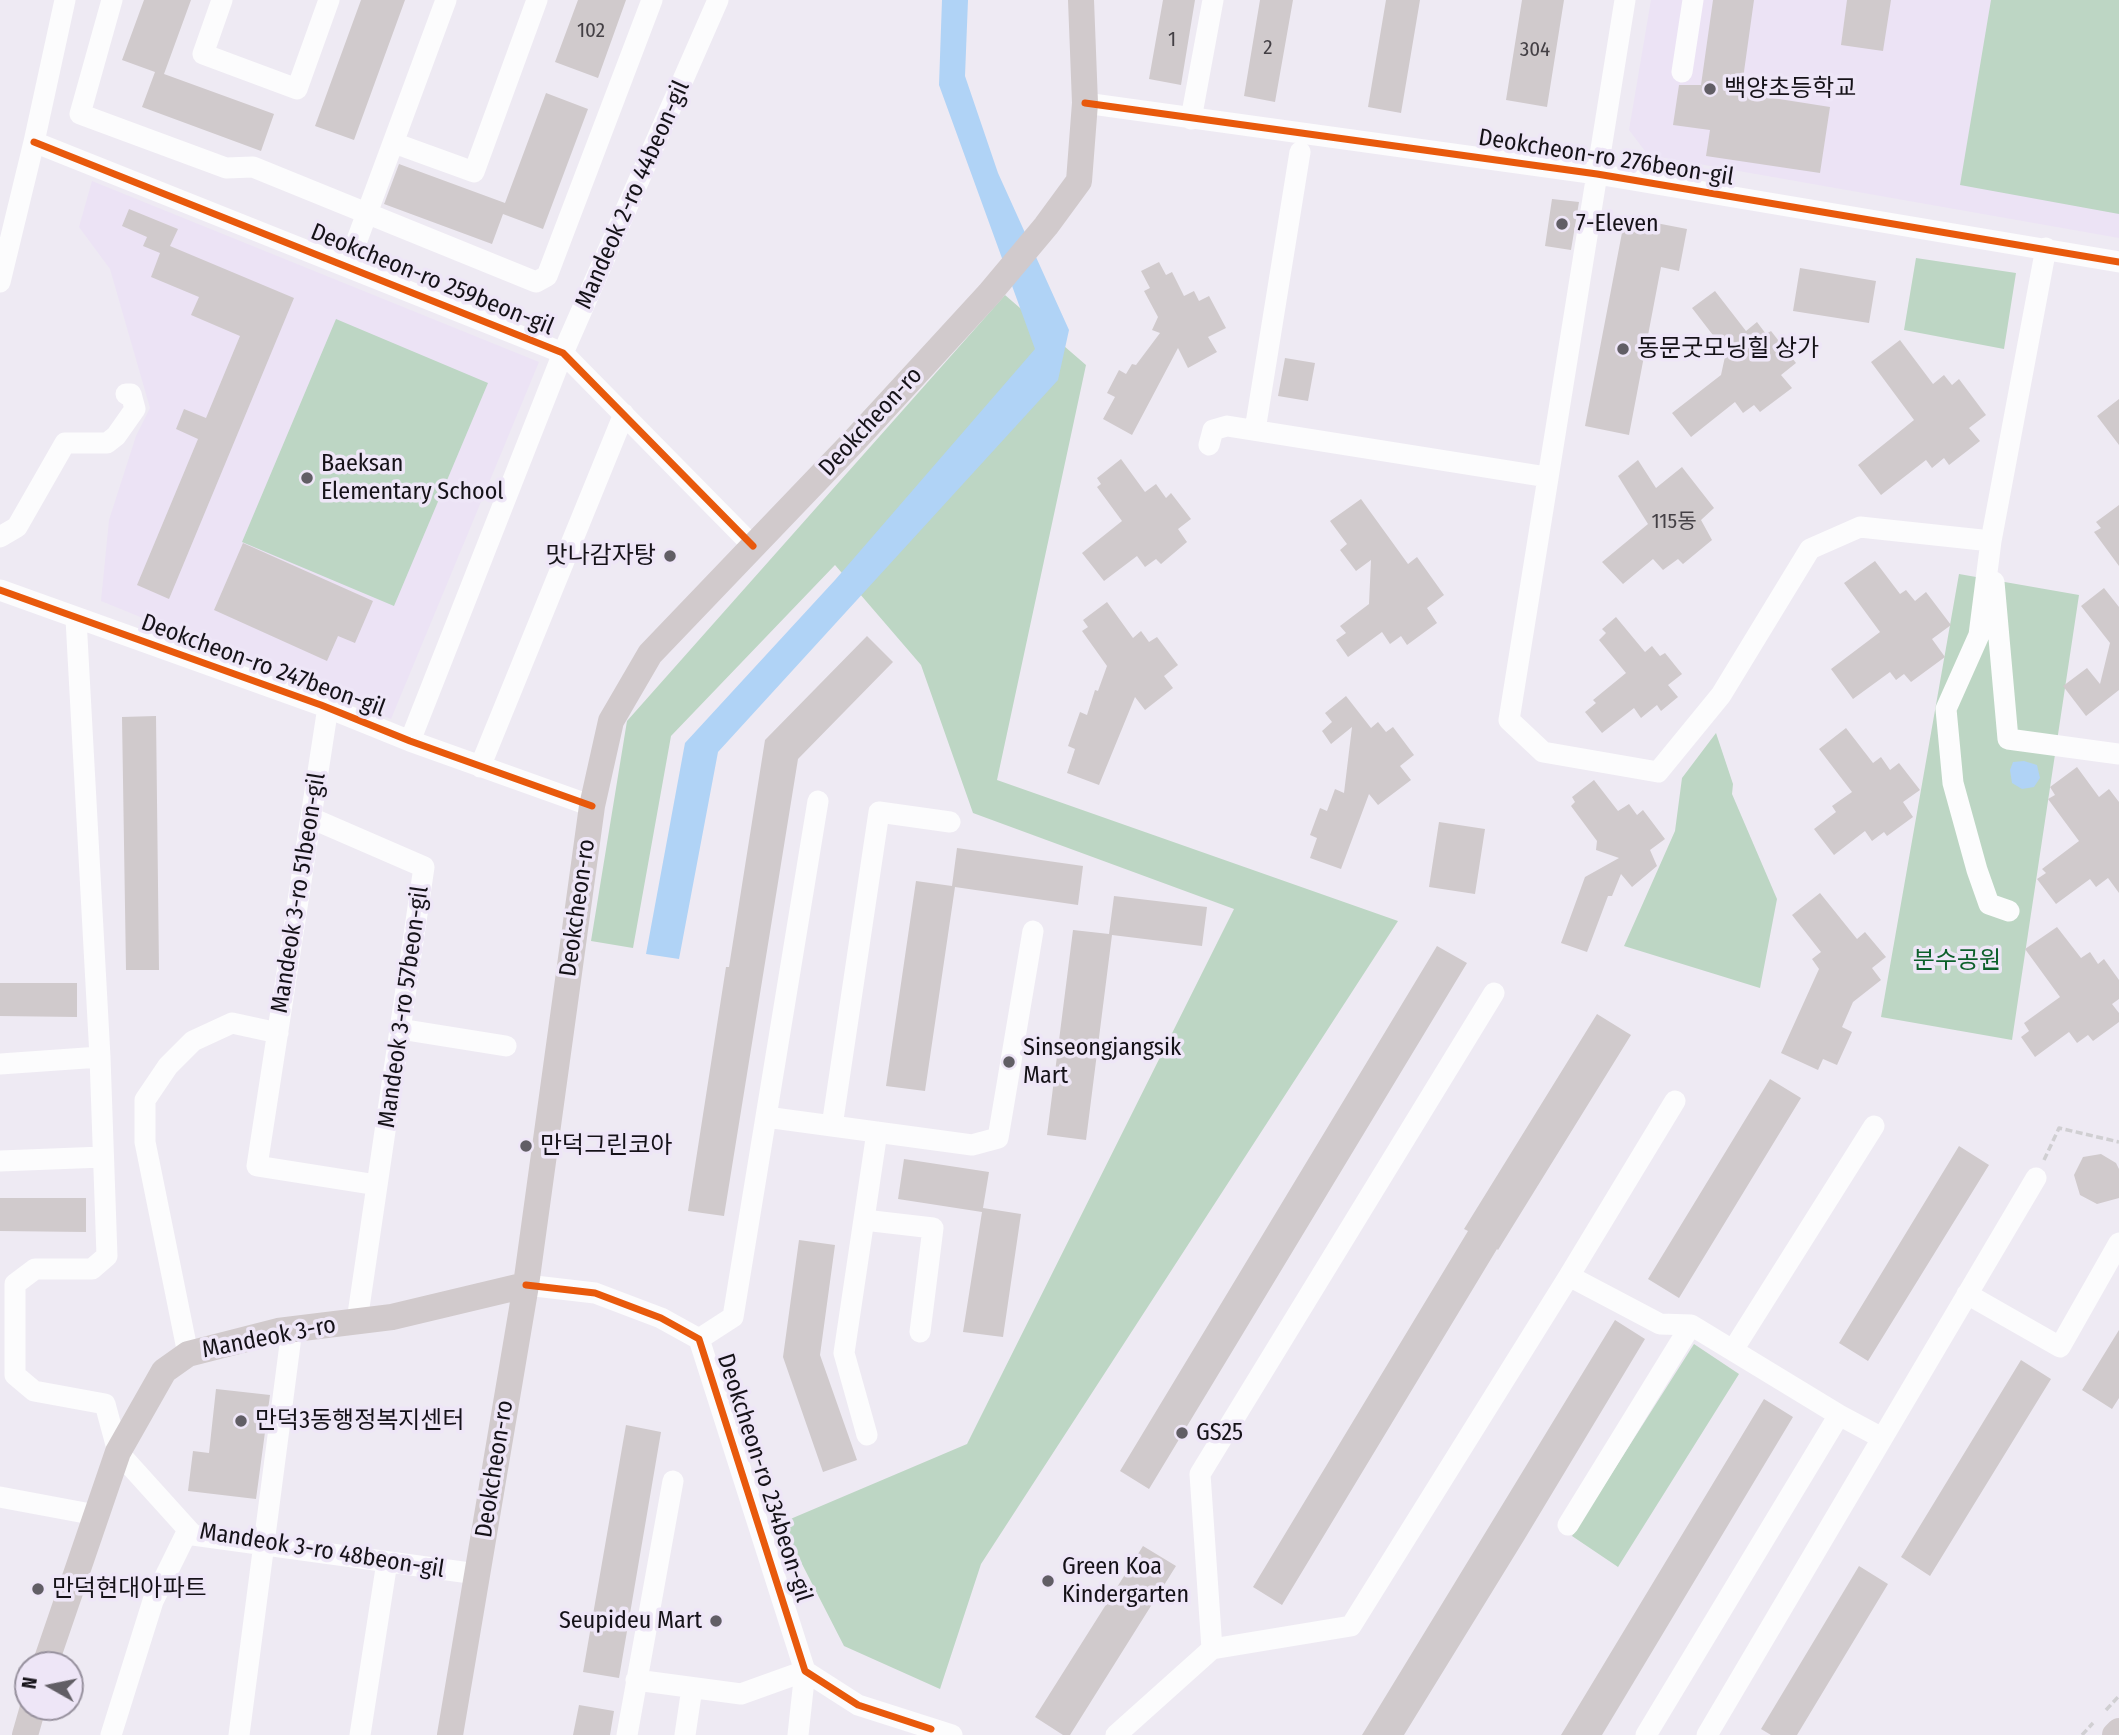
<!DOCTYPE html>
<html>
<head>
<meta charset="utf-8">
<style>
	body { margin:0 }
	#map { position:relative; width:2119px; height:1735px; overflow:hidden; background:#eeeaf3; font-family:"Fira Sans Condensed",sans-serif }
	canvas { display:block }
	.north { position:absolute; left:14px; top:1651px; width:70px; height:70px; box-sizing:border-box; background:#eee6f7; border:2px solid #97919e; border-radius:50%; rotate:279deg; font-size:19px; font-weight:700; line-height:28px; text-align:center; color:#151218 }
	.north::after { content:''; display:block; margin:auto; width:24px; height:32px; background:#615e65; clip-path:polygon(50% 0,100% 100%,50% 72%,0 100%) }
</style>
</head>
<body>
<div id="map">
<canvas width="2119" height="1735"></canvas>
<div class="north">N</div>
</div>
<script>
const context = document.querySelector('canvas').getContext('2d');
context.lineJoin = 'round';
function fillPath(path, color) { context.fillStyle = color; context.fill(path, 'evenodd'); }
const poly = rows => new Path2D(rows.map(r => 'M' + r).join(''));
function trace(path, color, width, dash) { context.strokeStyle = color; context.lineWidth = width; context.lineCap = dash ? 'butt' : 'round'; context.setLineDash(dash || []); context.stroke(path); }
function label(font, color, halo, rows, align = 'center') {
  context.font = font + ' "Fira Sans Condensed","Noto Sans KR",sans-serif'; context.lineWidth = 7; context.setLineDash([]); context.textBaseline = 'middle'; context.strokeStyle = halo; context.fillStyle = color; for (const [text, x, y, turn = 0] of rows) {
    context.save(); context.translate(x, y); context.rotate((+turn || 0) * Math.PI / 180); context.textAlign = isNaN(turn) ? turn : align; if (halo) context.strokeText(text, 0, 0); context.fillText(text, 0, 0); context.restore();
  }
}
fillPath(poly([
	[1651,0,2119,0,2119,238,1648,155,1629,130],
	[92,181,539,362,391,719,101,601,109,520,136,436,150,408,110,269,79,227]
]), '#ece3f5');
fillPath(poly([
	[1991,0,2119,0,2119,214,1960,185],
	[1916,258,2016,273,2004,349,1904,330],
	[1005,295,1086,365,997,780,1398,921,981,1564,940,1689,844,1646,781,1523,967,1444,1234,909,973,813,921,665,835,565,671,736,633,948,591,941,627,721],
	[336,319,488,383,394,606,242,542],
	[1959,574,2079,595,2012,1040,1881,1017],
	[1716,733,1733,784,1732,794,1777,899,1760,988,1624,946,1675,831,1682,778],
	[1694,1344,1739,1374,1618,1567,1572,1536]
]), '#bdd6c4');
fillPath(poly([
	[942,0,968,0,965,76,998,173,1069,330,1058,380,718,752,679,959,646,954,685,743,835,580,1035,349,939,85],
	[2024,761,2037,765,2040,778,2034,787,2022,789,2012,783,2010,770,2013,762]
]), '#b0d3f6');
fillPath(poly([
	[144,0,191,0,164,74,274,114,261,151,142,107,155,72,122,60],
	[361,0,405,0,354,140,315,126],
	[578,0,626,0,598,78,555,62],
	[1163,0,1195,0,1181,85,1149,79],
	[1260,0,1293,0,1275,102,1244,96],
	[1386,0,1420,0,1401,113,1368,107],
	[1522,0,1564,0,1547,107,1506,100],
	[1713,0,1754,0,1741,93,1830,107,1820,173,1706,156,1710,130,1673,125,1679,85,1701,85],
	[1847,0,1891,0,1883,51,1841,45],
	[546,93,588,109,543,229,503,214,492,244,384,204,399,164,505,203],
	[1552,199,1579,202,1571,250,1545,246],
	[129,209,178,229,170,246,294,298,169,599,137,585,198,439,176,429,184,409,206,418,240,336,191,315,199,297,151,277,160,253,143,246,147,237,122,226],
	[1625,217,1687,229,1679,271,1661,267,1629,435,1585,426],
	[1159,262,1166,275,1172,272,1184,296,1194,291,1199,301,1209,296,1226,328,1208,337,1217,352,1188,368,1178,348,1132,435,1103,419,1115,397,1107,393,1119,370,1126,374,1132,364,1136,365,1160,333,1152,330,1158,317,1144,291,1150,288,1141,271],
	[1800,268,1876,281,1869,323,1793,311],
	[1715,291,1746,331,1757,322,1766,334,1771,331,1796,363,1781,375,1792,388,1760,412,1754,405,1743,413,1735,402,1691,437,1672,413,1721,375,1726,352,1692,308],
	[1900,340,1933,384,1944,375,1952,385,1959,379,1986,415,1969,428,1980,441,1949,465,1944,458,1932,468,1926,460,1881,495,1858,465,1914,420,1871,362],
	[1285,358,1315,363,1308,401,1278,396],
	[2119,399,2119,445,2097,416],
	[1121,459,1145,492,1156,484,1166,498,1171,493,1191,519,1178,529,1187,542,1161,564,1156,559,1145,567,1137,556,1104,581,1082,553,1122,521,1097,487,1101,484,1097,478],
	[1638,460,1656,488,1682,467,1714,508,1701,520,1712,540,1683,564,1678,559,1663,570,1653,559,1623,584,1602,562,1648,524,1618,476],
	[1361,499,1408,564,1417,557,1444,595,1427,608,1437,623,1407,645,1401,636,1390,644,1382,632,1348,657,1336,640,1346,633,1340,626,1369,604,1371,560,1356,571,1340,550,1347,544,1330,521],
	[2119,505,2119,566,2094,532,2101,528,2096,522],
	[243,543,373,601,355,643,338,636,327,661,214,610],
	[1875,561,1900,594,1906,590,1915,601,1926,592,1951,625,1932,639,1945,657,1911,682,1904,674,1896,680,1890,672,1853,699,1831,669,1880,632,1844,583],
	[2104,588,2119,607,2119,690,2086,716,2063,686,2087,668,2100,684,2110,643,2081,606],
	[1107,602,1133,638,1141,631,1149,642,1157,637,1178,665,1164,676,1173,688,1145,710,1135,697,1099,785,1067,773,1075,749,1068,746,1080,712,1087,715,1095,690,1098,691,1107,666,1082,631,1088,627,1083,620],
	[1616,617,1645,652,1652,646,1660,656,1665,653,1682,674,1668,685,1678,697,1661,711,1657,705,1641,718,1634,708,1602,733,1585,712,1596,703,1593,700,1626,673,1599,640,1606,633,1602,629],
	[867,636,893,662,798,759,724,1216,688,1211,726,967,729,967,765,740],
	[1346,696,1371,728,1378,722,1386,732,1393,727,1414,755,1400,766,1411,780,1378,805,1369,794,1341,869,1310,858,1317,838,1310,835,1320,808,1327,811,1335,789,1344,793,1352,727,1331,744,1322,731,1332,722,1325,713],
	[156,716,159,970,126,970,122,717],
	[1846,728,1873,763,1881,757,1890,770,1899,763,1920,790,1903,802,1913,817,1887,836,1884,832,1872,841,1865,831,1834,855,1814,829,1836,812,1832,806,1852,792,1819,749],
	[2077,767,2099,797,2109,789,2119,802,2119,893,2108,878,2096,887,2090,879,2056,904,2037,879,2046,873,2042,869,2079,841,2048,799,2055,795,2050,787],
	[1594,780,1618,811,1629,804,1637,815,1643,810,1665,839,1650,850,1657,866,1632,887,1621,874,1612,896,1608,896,1587,952,1561,943,1585,877,1619,858,1596,850,1597,841,1571,806,1575,802,1572,797],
	[1439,822,1485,829,1475,894,1429,887],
	[957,848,1083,866,1078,905,955,887,925,1091,886,1086,916,881,952,886],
	[1820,893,1857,939,1865,932,1886,957,1872,968,1881,980,1853,1002,1842,1027,1852,1032,1837,1065,1823,1059,1818,1070,1781,1053,1819,969,1812,959,1821,952,1792,915],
	[1114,896,1207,907,1202,946,1112,935,1086,1140,1047,1135,1073,930,1109,934],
	[2057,927,2081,958,2090,952,2098,964,2104,959,2119,980,2119,999,2112,1004,2119,1013,2119,1022,2093,1041,2088,1035,2077,1043,2069,1032,2035,1057,2021,1037,2029,1031,2024,1023,2060,997,2025,949],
	[1437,946,1467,963,1149,1489,1120,1471],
	[0,983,77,983,77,1017,0,1016],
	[1597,1014,1631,1035,1498,1250,1497,1249,1282,1605,1253,1587,1468,1231,1464,1229],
	[1770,1079,1801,1098,1679,1298,1648,1279],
	[1959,1146,1989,1165,1868,1361,1839,1343],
	[2101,1154,2116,1163,2119,1169,2119,1198,2097,1204,2080,1195,2074,1175,2083,1157],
	[904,1159,989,1172,983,1208,1021,1214,1003,1337,963,1332,982,1212,898,1199],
	[0,1198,86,1198,86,1232,0,1231],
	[799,1240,835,1245,820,1355,857,1460,823,1472,783,1357],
	[1615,1320,1645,1339,1524,1540,1404,1735,1362,1735],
	[2119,1330,2119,1398,2112,1409,2082,1390],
	[2021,1360,2051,1379,1930,1576,1901,1557],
	[216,1389,270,1395,256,1499,188,1491,193,1451,209,1453],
	[1764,1399,1793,1417,1602,1735,1561,1735],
	[626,1425,661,1432,619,1678,583,1672],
	[1143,1546,1176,1566,1070,1735,1063,1735,1035,1717],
	[1859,1566,1888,1584,1797,1735,1771,1735,1761,1729],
	[579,1705,614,1711,610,1735,573,1735]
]), '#d0cacc');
trace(poly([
	[2044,1160,2059,1128,2119,1142],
	[2106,1710,2119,1696],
	[2082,1735,2093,1723]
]), '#d0cfd2', 3.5, [7, 3.5]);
trace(poly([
	[112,0,80,114,226,168,253,167,536,282,547,276,652,0],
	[222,0,203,54,297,89,329,0],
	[1625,0,1509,720,1543,752,1658,772,1721,695,1810,549,1860,527,1991,541,2046,248],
	[1682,72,1693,0],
	[1085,103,1597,174,2119,262],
	[1191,119,1213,0],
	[34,142,563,353,753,546],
	[394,143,474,172,537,0],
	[347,267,446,0],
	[0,282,34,142,65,0],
	[1255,430,1300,152],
	[1209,445,1213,430,1227,426,1547,477],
	[0,537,17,527,65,443,107,443,116,436,135,409,131,394,126,394],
	[1991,541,1979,635,1946,709,1953,783,1977,870,1989,904,2009,911],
	[1994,582,2008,739,2119,754],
	[0,590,321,705,410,741,592,806],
	[76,619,100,1057,107,1256,92,1269,35,1269,15,1284,15,1375,34,1391,105,1404,118,1452,193,1535,477,1574],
	[328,707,257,1166,377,1185],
	[410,741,563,353,718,0],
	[480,767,624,414],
	[311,818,424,867,357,1321],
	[400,1029,506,1046],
	[0,1064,100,1057],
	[766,1117,972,1145,998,1138,1033,931],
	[832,1126,879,812,950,822],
	[0,1161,103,1157],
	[864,1220,933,1228,920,1332],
	[1569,1276,1660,1324,1691,1325,1839,1415,1646,1735],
	[526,1285,595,1293,661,1318,699,1339,805,1671,858,1705,952,1735],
	[1967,1294,2060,1347,2119,1243],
	[699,1339,733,1317,818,801],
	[1733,1350,1874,1126],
	[188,1354,145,1142,145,1100,168,1066,193,1041,232,1023,278,1033],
	[1839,1415,1882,1438],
	[867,1435,844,1353,877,1132],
	[0,1497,96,1515],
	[1568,1525,1691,1325],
	[1212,1649,1200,1474,1494,993],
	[636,1680,741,1694,805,1671,798,1735],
	[111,1735,153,1601,188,1530],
	[239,1735,292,1329],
	[360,1735,387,1562],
	[627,1735,673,1481],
	[685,1735,692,1688],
	[1116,1735,1212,1649,1351,1626,1569,1276,1675,1101],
	[1707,1735,2036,1178]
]), '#fcfcfd', 21);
trace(poly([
	[45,1665,118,1452,164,1371,188,1354,278,1331,392,1317,526,1285],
	[25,1735,33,1707],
	[450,1735,526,1285,592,806,611,721,650,654,854,441,989,294,1046,226,1079,181,1085,103,1081,0],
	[2115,1735,2119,1731]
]), '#d1cacc', 26);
trace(poly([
	[1085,103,1597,174,2119,262],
	[34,142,563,353,753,546],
	[0,590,321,705,410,741,592,806],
	[526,1285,595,1293,661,1318,699,1339,805,1671,858,1705,931,1729]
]), '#e8590c', 7);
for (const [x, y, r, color] of [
	[1710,89,7,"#615e65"],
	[1562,224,7,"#615e65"],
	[1623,349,7,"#615e65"],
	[307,478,7,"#615e65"],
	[670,556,7,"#615e65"],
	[1009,1062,7,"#615e65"],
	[526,1146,7,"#615e65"],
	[241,1421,7,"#615e65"],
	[1182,1433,7,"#615e65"],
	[1048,1581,7,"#615e65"],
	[38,1589,7,"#615e65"],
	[716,1621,7,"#615e65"]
]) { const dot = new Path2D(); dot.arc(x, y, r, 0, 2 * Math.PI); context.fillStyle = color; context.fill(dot); trace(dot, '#eee6f7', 2.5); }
label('21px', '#444045', null, [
	["102",591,31],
	["1",1172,40],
	["2",1268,48],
	["304",1535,50],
	["115동",1674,522]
]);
label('24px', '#151218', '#eee6f7', [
	["백양초등학교",1724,89],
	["7-Eleven",1576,224],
	["동문굿모닝힐 상가",1637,349],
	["Baeksan",321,464],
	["Elementary School",321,492],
	["맛나감자탕",656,556,"right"],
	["Sinseongjangsik",1023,1048],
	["Mart",1023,1076],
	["만덕그린코아",540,1146],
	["만덕3동행정복지센터",255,1421],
	["GS25",1196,1433],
	["Green Koa",1062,1567],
	["Kindergarten",1062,1595],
	["만덕현대아파트",52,1589],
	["Seupideu Mart",702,1621,"right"]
], 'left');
label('24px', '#151218', '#eee6f7', [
	["Deokcheon-ro 276beon-gil",1606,158,9],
	["Mandeok 2-ro 44beon-gil",633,195,-66],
	["Deokcheon-ro 259beon-gil",432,280,22],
	["Deokcheon-ro",871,422,-47],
	["Deokcheon-ro 247beon-gil",263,666,20],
	["Mandeok 3-ro 51beon-gil",299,893,-81],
	["Deokcheon-ro",578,908,-82],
	["Mandeok 3-ro 57beon-gil",404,1007,-82],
	["Mandeok 3-ro",269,1338,-11],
	["Deokcheon-ro",495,1469,-81],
	["Deokcheon-ro 234beon-gil",764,1478,72],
	["Mandeok 3-ro 48beon-gil",322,1551,9]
]);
label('24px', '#0c602b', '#eee6f7', [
	["분수공원",1957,961]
]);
</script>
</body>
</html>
